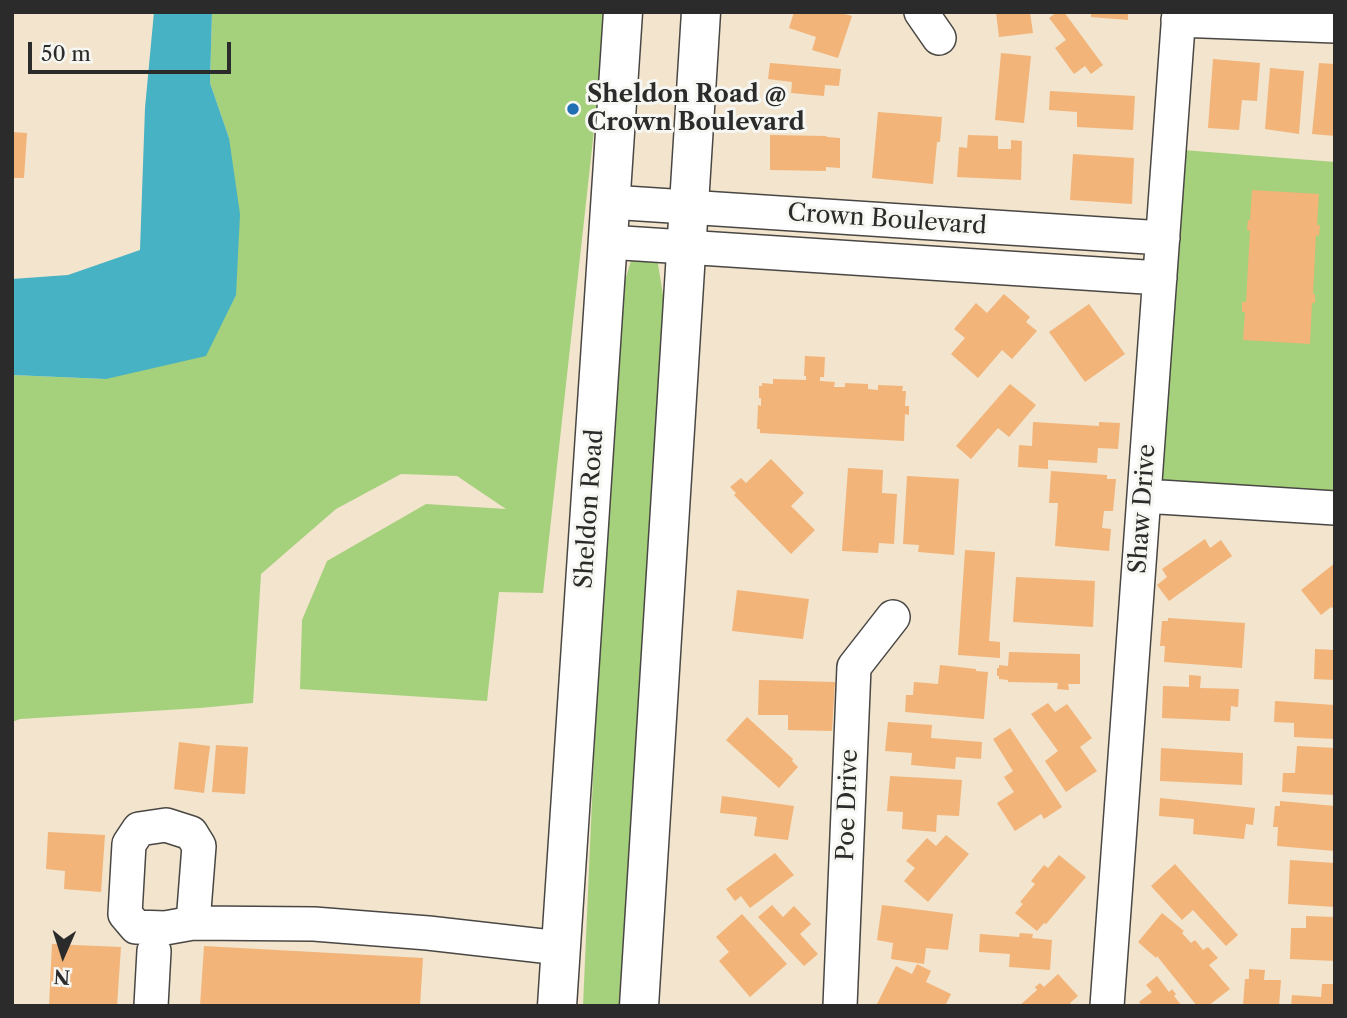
<!DOCTYPE html>
<html>
<head>
<meta charset="utf-8">
<style>
	body { margin:0 }
	#map { position:relative; width:1347px; height:1018px; overflow:hidden; background:#f2e4cd; font-family:"Libre Caslon Text",serif }
	canvas { display:block }
	.frame { position:absolute; inset:0; border:14px solid #2b2b2b; pointer-events:none }
	.north { position:absolute; left:28px; top:920px; width:70px; height:70px; -webkit-text-stroke:5px #f6f6f2; paint-order:stroke; rotate:183deg; font-size:19px; font-weight:700; line-height:28px; text-align:center; color:#2b2b2b }
	.north::after { content:''; display:block; margin:auto; width:24px; height:32px; background:#2b2b2b; clip-path:polygon(50% 0,100% 100%,50% 72%,0 100%) }
	.scale { position:absolute; left:28px; top:42px; width:203px; height:32px; box-sizing:border-box; border:4px solid #2b2b2b; border-top:0; padding-left:9px; font-size:21px; line-height:24px; white-space:nowrap; color:#2b2b2b; -webkit-text-stroke:5px #f6f6f2; paint-order:stroke }
</style>
</head>
<body>
<div id="map">
<canvas width="1347" height="1018"></canvas>
<div class="frame"></div>
<div class="north">N</div>
<div class="scale">50 m</div>
</div>
<script>
const context = document.querySelector('canvas').getContext('2d');
context.lineJoin = 'round';
function fillPath(path, color) { context.fillStyle = color; context.fill(path, 'evenodd'); }
const poly = rows => new Path2D(rows.map(r => 'M' + r).join(''));
function trace(path, color, width, dash) { context.strokeStyle = color; context.lineWidth = width; context.lineCap = dash ? 'butt' : 'round'; context.setLineDash(dash || []); context.stroke(path); }
function label(font, color, halo, rows, align = 'center') {
  context.font = font + ' "Libre Caslon Text",serif'; context.lineWidth = 6; context.setLineDash([]); context.textBaseline = 'middle'; context.strokeStyle = halo; context.fillStyle = color; for (const [text, x, y, turn = 0] of rows) {
    context.save(); context.translate(x, y); context.rotate((+turn || 0) * Math.PI / 180); context.textAlign = isNaN(turn) ? turn : align; if (halo) context.strokeText(text, 0, 0); context.fillText(text, 0, 0); context.restore();
  }
}
fillPath(poly([
	[212,12,607,12,543,593,499,592,487,701,300,689,302,620,327,561,426,504,506,509,457,476,401,474,336,509,261,574,253,703,200,708,20,719,12,722,12,375,106,379,229,138,210,83],
	[1183,150,1335,162,1335,492,1159,481],
	[655,246,664,301,663,337,632,1006,583,1006,596,709,621,294,633,254]
]), '#a5d07c');
fillPath(poly([
	[154,12,212,12,210,83,229,138,240,214,236,295,206,356,106,379,12,375,12,279,68,275,140,250,145,108]
]), '#46b2c3');
fillPath(poly([
	[794,12,838,12,852,16,838,58,812,50,816,37,789,28],
	[996,12,1030,12,1033,33,999,37],
	[1057,12,1064,12,1103,65,1091,74,1085,66,1074,74,1055,48,1066,40,1049,18],
	[1091,12,1128,12,1128,20,1091,17],
	[1001,53,1031,56,1024,123,995,120],
	[1213,59,1260,63,1257,101,1242,100,1239,130,1208,128],
	[770,63,841,69,839,86,825,85,824,96,791,93,792,82,768,79],
	[1319,63,1335,64,1335,136,1312,134],
	[1270,68,1304,71,1299,134,1265,129],
	[1050,91,1135,96,1133,130,1077,127,1077,112,1049,110],
	[878,112,942,117,940,142,937,142,933,184,872,178],
	[12,132,27,133,24,178,12,178],
	[770,135,826,136,827,137,840,138,840,168,826,167,826,171,770,170],
	[968,135,998,136,998,149,1011,149,1011,140,1022,141,1021,180,957,177,959,147,967,148],
	[1073,154,1134,158,1132,204,1070,200],
	[1252,190,1319,194,1317,225,1320,225,1319,236,1316,235,1313,294,1315,294,1315,303,1312,303,1310,344,1243,340,1245,312,1242,312,1242,302,1246,302,1250,231,1247,230,1248,220,1250,220],
	[1004,294,1030,317,1026,322,1037,331,1012,359,1002,350,978,378,951,354,965,338,954,329,976,303,987,313],
	[1089,304,1125,354,1085,382,1049,332],
	[805,356,825,357,824,377,820,377,820,381,835,382,834,387,845,387,845,383,868,384,868,389,878,390,878,385,903,386,902,391,906,391,905,406,909,406,909,415,905,414,904,441,760,433,760,429,757,429,758,405,761,406,761,398,759,398,759,386,762,386,762,383,773,384,773,379,806,380,806,376,804,376],
	[1010,384,1036,405,1009,437,998,428,971,459,956,446],
	[1033,422,1099,426,1099,422,1120,423,1118,449,1098,448,1097,463,1048,460,1048,469,1018,467,1019,445,1032,446],
	[771,459,804,493,791,506,815,530,791,554,734,495,736,493,730,487,741,478,746,483],
	[848,468,883,470,882,493,897,494,894,544,879,543,878,553,842,551],
	[1051,471,1107,475,1107,479,1116,479,1113,511,1104,511,1102,528,1111,529,1109,551,1055,546,1058,503,1049,503],
	[907,476,959,479,954,555,918,552,919,545,903,544],
	[1205,539,1210,548,1221,540,1232,556,1169,601,1157,585,1167,577,1162,569],
	[965,550,995,552,989,641,1000,642,1000,658,958,655],
	[1335,563,1335,606,1332,608,1331,607,1321,615,1301,590],
	[1016,577,1095,581,1093,627,1013,622],
	[737,590,809,599,803,639,732,631],
	[1168,618,1245,623,1242,668,1164,662,1165,646,1160,646,1162,621,1168,621],
	[1315,649,1335,650,1335,680,1314,679],
	[1009,652,1080,654,1080,684,1068,684,1069,690,1057,689,1058,683,1008,682,1008,680,999,679,999,676,997,676,997,668,999,668,999,665,1008,666],
	[940,665,976,669,976,671,988,672,984,719,905,712,906,695,913,695,914,682,938,684],
	[1189,675,1201,676,1200,688,1239,689,1238,707,1231,706,1230,721,1162,718,1163,686,1189,687],
	[759,680,835,682,832,731,788,730,788,715,758,715],
	[1275,701,1335,705,1335,739,1294,737,1294,723,1274,722],
	[1048,703,1055,712,1067,704,1092,738,1080,747,1097,771,1066,792,1045,761,1058,751,1031,714],
	[747,717,793,759,792,761,798,767,779,788,726,740],
	[888,722,932,725,931,738,982,742,981,759,956,757,955,769,911,765,912,753,885,751],
	[1010,728,1062,807,1044,819,1041,814,1015,831,997,803,1014,792,1004,777,1013,771,993,739],
	[179,742,210,746,204,793,174,789],
	[216,745,248,747,245,794,212,792],
	[1297,746,1335,748,1335,795,1282,792,1283,773,1295,773],
	[1161,748,1243,753,1242,785,1160,781],
	[890,776,962,780,959,816,937,815,936,832,902,829,903,812,887,811],
	[722,796,794,806,788,840,754,836,757,817,720,813],
	[1160,798,1255,808,1253,825,1246,824,1244,839,1193,834,1194,819,1159,816],
	[1280,801,1335,806,1335,851,1277,846,1278,827,1273,827,1275,806,1280,806],
	[48,832,105,835,101,892,64,889,65,871,46,869],
	[946,835,969,854,928,902,904,881,915,868,906,861,927,838,936,846],
	[775,853,794,875,750,908,741,896,735,901,726,889],
	[1059,855,1086,877,1046,924,1044,923,1037,931,1015,913,1023,904,1020,902,1035,884,1031,881,1044,865,1048,868],
	[1290,860,1335,863,1335,907,1288,904],
	[1175,864,1238,935,1226,946,1193,910,1182,920,1151,886],
	[772,905,783,917,794,906,811,924,800,934,818,954,804,966,758,917],
	[882,905,953,914,948,950,926,948,924,964,891,959,893,943,877,940],
	[1162,913,1184,931,1182,933,1191,943,1195,940,1203,950,1208,947,1218,958,1209,965,1230,989,1208,1006,1197,1006,1157,956,1156,958,1138,942],
	[742,914,787,964,750,997,719,961,729,952,716,937],
	[1306,916,1335,917,1335,961,1290,959,1291,928,1306,928],
	[1020,933,1033,934,1032,938,1052,940,1050,970,1009,967,1010,954,979,952,980,934,1019,937],
	[52,944,121,947,117,1006,49,1006],
	[204,946,423,958,420,1006,200,1006],
	[917,964,931,971,926,982,951,994,945,1006,876,1006,896,966,912,974],
	[1249,969,1265,970,1264,980,1281,980,1279,1006,1243,1006,1245,979,1249,979],
	[1058,974,1078,996,1070,1003,1072,1006,1019,1006,1037,990,1035,987,1040,983,1044,987],
	[1157,976,1169,992,1172,989,1176,994,1174,996,1182,1006,1142,1006,1139,1002,1152,992,1146,985],
	[1322,984,1335,984,1335,1006,1291,1006,1292,995,1321,997]
]), '#f2b479');
const minor = poly([
	[921,12,939,38],
	[1178,20,1335,26],
	[610,202,1163,238],
	[608,242,1160,278],
	[1144,496,1335,508],
	[193,923,199,846,191,833,166,825,139,829,129,844,125,914,136,927,165,928,193,923,314,924,428,933,560,948],
	[151,1006,154,951],
	[840,1006,854,667,893,617],
	[1107,1006,1179,12]
]);
const major = poly([
	[557,1006,623,12],
	[639,1006,701,12]
]);
trace(minor, '#494743', 36);
trace(major, '#494743', 41);
trace(minor, '#fff', 33);
trace(major, '#fff', 38);
for (const [x, y, r, color] of [
	[573,109,7,"#1f6fb2"]
]) { const dot = new Path2D(); dot.arc(x, y, r, 0, 2 * Math.PI); context.fillStyle = color; context.fill(dot); trace(dot, '#f6f6f2', 2.5); }
label('bold 24px', '#2b2b2b', '#f6f6f2', [
	["Sheldon Road @",587,95],
	["Crown Boulevard",587,123]
], 'left');
label('24px', '#2b2b2b', '#f6f6f2', [
	["Crown Boulevard",887,220,4],
	["Sheldon Road",590,509,-86],
	["Shaw Drive",1143,509,-86],
	["Poe Drive",848,805,-88]
]);
</script>
</body>
</html>
